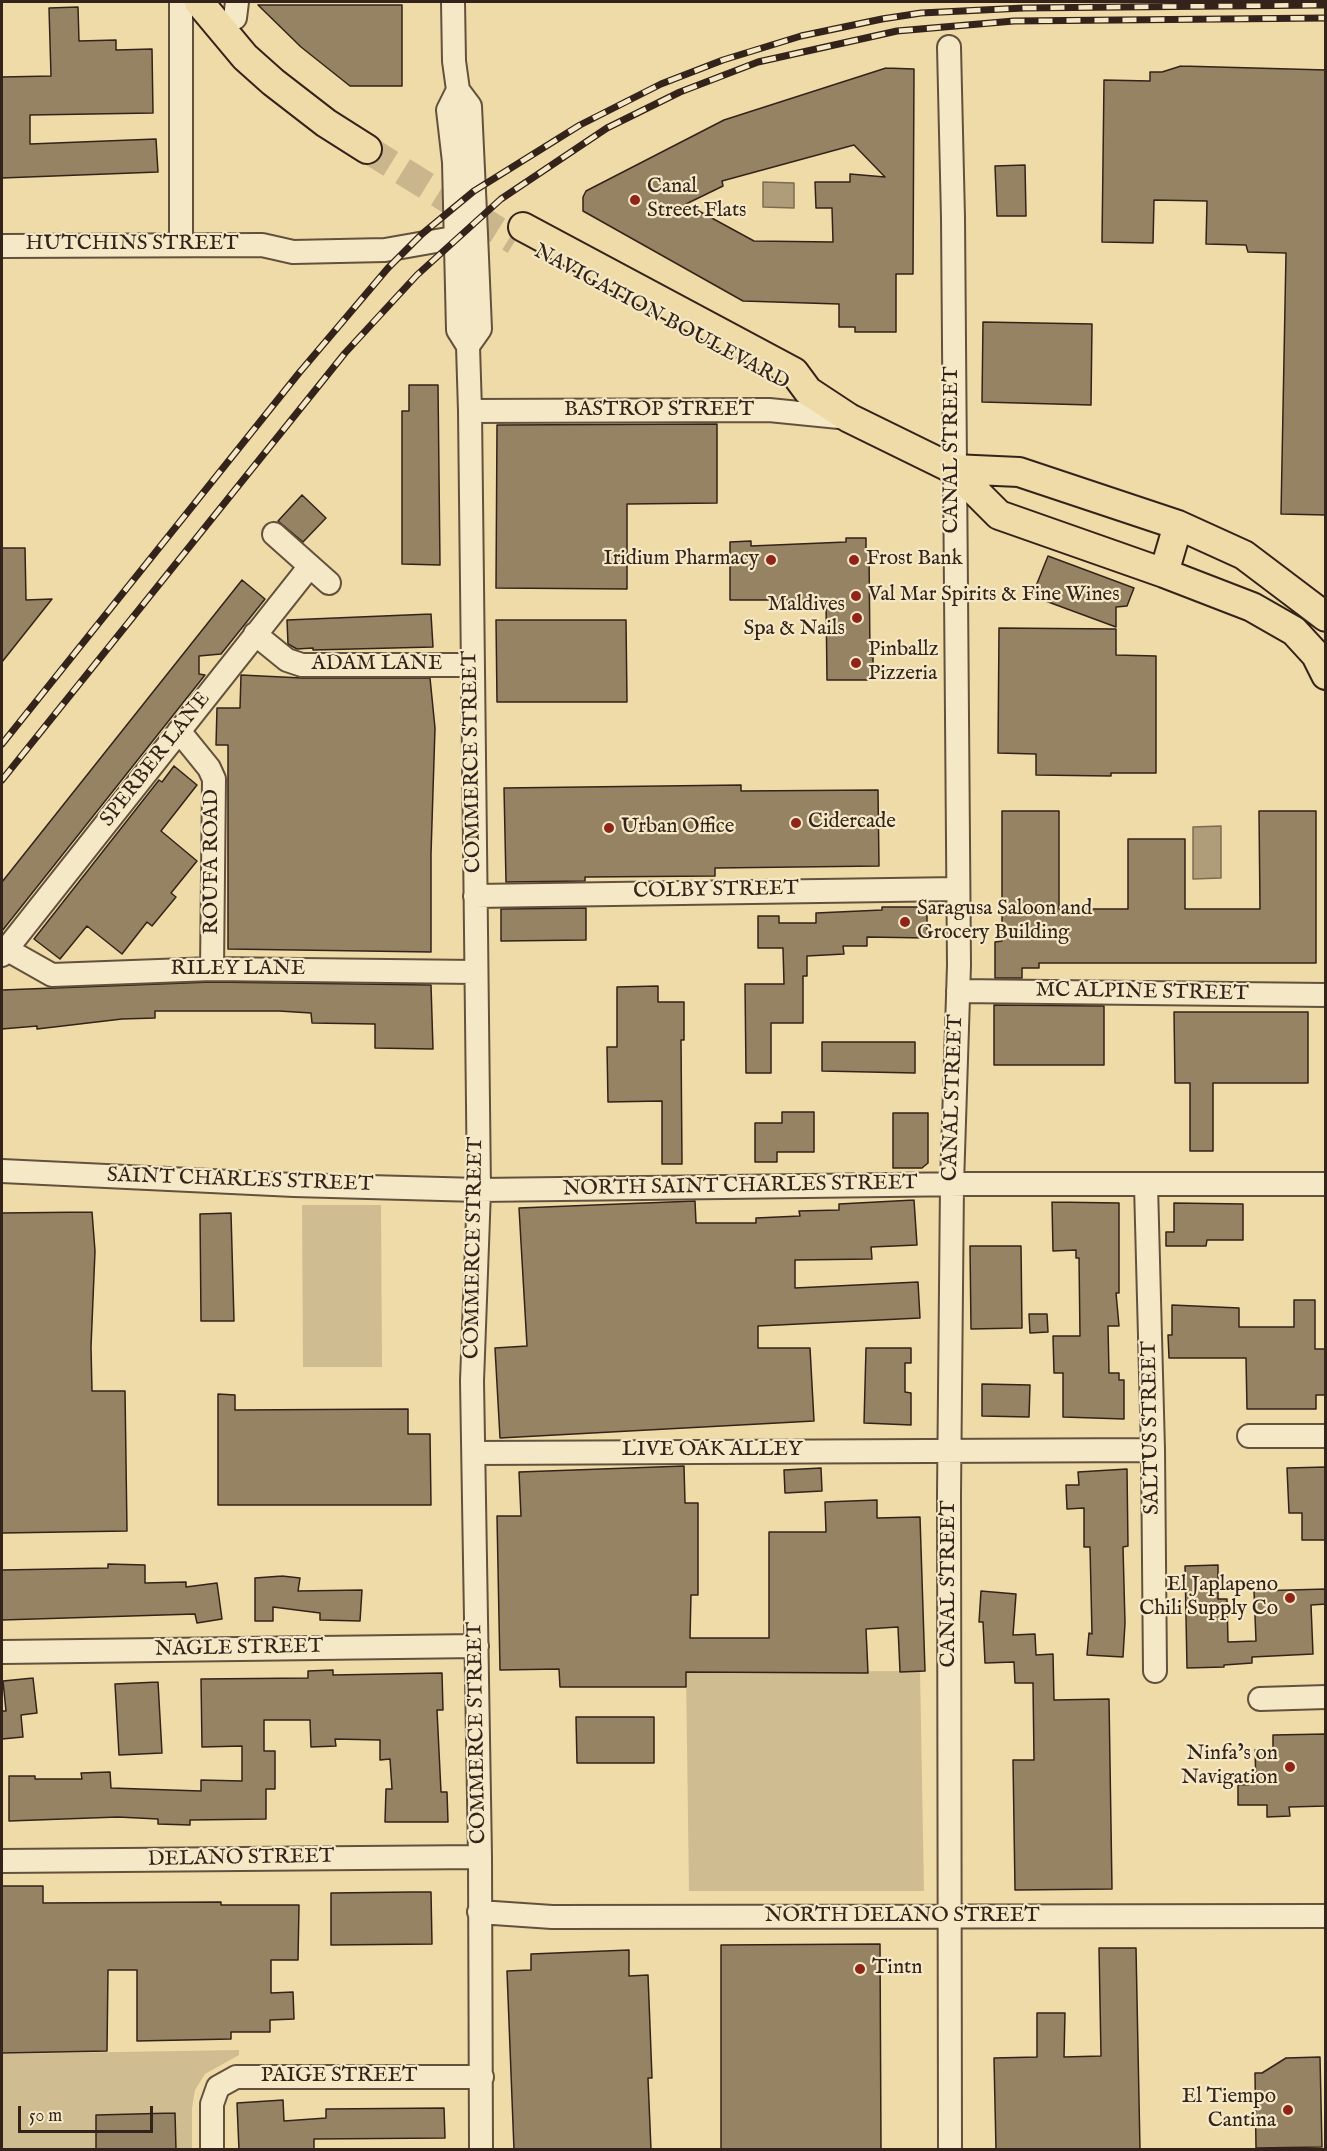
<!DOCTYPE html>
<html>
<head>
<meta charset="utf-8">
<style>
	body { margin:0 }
	#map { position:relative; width:1327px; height:2151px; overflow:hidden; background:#efdba8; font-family:"IM FELL English",serif }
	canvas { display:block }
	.frame { position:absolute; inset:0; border:3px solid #34231a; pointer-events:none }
	.scale { position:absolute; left:18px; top:2106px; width:135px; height:27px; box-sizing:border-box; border:3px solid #34231a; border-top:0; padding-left:8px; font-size:18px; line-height:21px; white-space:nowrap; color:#34231a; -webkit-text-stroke:4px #f5e8c6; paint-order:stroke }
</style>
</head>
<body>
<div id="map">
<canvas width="1327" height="2151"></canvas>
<div class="frame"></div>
<div class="scale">50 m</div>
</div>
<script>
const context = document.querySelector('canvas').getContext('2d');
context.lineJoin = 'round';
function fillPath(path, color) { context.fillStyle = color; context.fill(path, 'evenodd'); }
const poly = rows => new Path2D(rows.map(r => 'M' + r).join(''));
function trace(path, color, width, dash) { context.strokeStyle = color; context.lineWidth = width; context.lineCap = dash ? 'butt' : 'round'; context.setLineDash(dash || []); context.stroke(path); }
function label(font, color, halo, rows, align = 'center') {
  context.font = font + ' "IM FELL English",serif'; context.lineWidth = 4.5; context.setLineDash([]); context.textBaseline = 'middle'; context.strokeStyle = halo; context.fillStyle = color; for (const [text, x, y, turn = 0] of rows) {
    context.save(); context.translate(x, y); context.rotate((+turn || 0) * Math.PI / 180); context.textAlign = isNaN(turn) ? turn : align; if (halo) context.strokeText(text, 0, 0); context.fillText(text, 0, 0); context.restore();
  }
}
fillPath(poly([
	[302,1205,381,1205,382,1367,303,1367],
	[920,1671,924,1891,689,1891,686,1672],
	[239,2050,239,2055,205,2074,195,2090,192,2108,192,2150,2,2149,2,2054]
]), '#cfbc90');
const water = poly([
	[763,182,794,183,794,208,763,207,763,182],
	[1221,826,1221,878,1193,879,1193,827,1221,826]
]);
fillPath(water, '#af9c78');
trace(water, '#7e6c52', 1.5);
const building = poly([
	[258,5,402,5,402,86,350,86,301,47,258,5],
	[78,7,79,41,116,40,116,50,152,49,153,113,30,115,30,144,156,139,158,172,2,178,2,77,51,76,49,8,78,7],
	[1181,66,1326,70,1326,515,1281,514,1286,253,1248,252,1246,245,1206,244,1207,201,1154,200,1153,243,1102,242,1104,80,1150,81,1150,72,1162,72,1181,66],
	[886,68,914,69,913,274,896,274,896,332,855,332,855,327,839,327,839,304,743,301,583,211,583,197,586,191,724,120,886,68],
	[854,145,885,177,850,174,850,182,815,182,816,208,832,208,833,242,754,241,686,204,723,186,722,181,854,145],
	[1025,165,1026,216,997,216,995,166,1025,165],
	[983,322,1092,324,1091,405,982,402,983,322],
	[409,385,438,385,440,565,402,564,402,411,409,411,409,385],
	[717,424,717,503,627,504,627,589,496,588,497,425,717,424],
	[302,495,326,518,303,542,278,521,302,495],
	[846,538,866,538,866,552,869,552,870,657,873,657,873,680,827,680,826,600,730,600,730,542,751,541,751,546,846,542,846,538],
	[2,548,25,548,26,600,52,599,2,662,2,548],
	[1048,556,1134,588,1127,606,1116,607,1116,627,1032,596,1048,556],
	[242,580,265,599,221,654,199,656,199,674,205,675,2,931,2,882,242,580],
	[431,614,433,647,313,650,313,648,297,649,288,644,287,620,431,614],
	[496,620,626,620,627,702,497,702,496,620],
	[999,628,1116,629,1116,655,1156,656,1156,773,1111,773,1111,776,1036,775,1036,754,998,753,999,628],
	[241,675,302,678,430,678,435,728,431,854,431,952,228,949,228,745,216,745,217,708,240,708,241,675],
	[174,766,197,785,161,831,197,861,171,893,176,897,152,926,147,922,122,954,87,926,60,959,34,939,159,780,162,782,174,766],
	[741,785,741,791,878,790,879,866,715,868,715,876,585,877,585,881,506,882,504,788,741,785],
	[1002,811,1059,811,1059,909,1128,909,1128,839,1185,839,1185,909,1260,909,1259,811,1316,811,1316,963,1039,963,1039,968,1022,968,1022,978,995,978,995,942,1002,941,1002,811],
	[882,907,927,907,927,938,867,937,867,946,843,946,844,954,807,956,807,976,803,976,803,1023,771,1023,771,1073,746,1073,745,984,784,984,783,948,758,948,758,916,779,916,779,923,816,923,816,913,882,910,882,907],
	[586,908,586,940,501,941,501,909,586,908],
	[212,982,431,985,433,1049,375,1048,375,1024,312,1023,311,1013,279,1011,155,1011,155,1018,122,1019,37,1029,37,1026,2,1029,2,990,212,982],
	[658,986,658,1002,684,1002,684,1040,681,1040,682,1164,662,1164,662,1101,608,1102,607,1047,617,1047,617,987,658,986],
	[994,1005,1104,1006,1104,1065,994,1065,994,1005],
	[1174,1012,1308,1012,1308,1083,1213,1083,1213,1151,1190,1151,1190,1083,1175,1083,1174,1012],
	[822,1042,915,1042,915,1073,822,1071,822,1042],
	[782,1112,814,1112,814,1152,777,1152,777,1162,755,1162,755,1123,782,1123,782,1112],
	[893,1113,928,1113,928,1163,922,1168,893,1168,893,1113],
	[914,1200,917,1245,871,1247,872,1259,795,1260,795,1288,918,1282,920,1318,758,1326,758,1348,810,1348,814,1421,500,1438,495,1348,527,1346,519,1208,695,1201,696,1223,756,1223,756,1218,800,1216,799,1211,839,1210,839,1204,914,1200],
	[1052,1202,1119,1203,1119,1293,1116,1293,1119,1326,1108,1326,1109,1373,1119,1373,1119,1380,1124,1380,1124,1419,1063,1417,1063,1373,1054,1373,1053,1336,1080,1336,1079,1258,1076,1258,1076,1250,1053,1251,1052,1202],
	[1174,1203,1243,1204,1243,1240,1207,1240,1206,1246,1166,1246,1166,1232,1174,1232,1174,1203],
	[92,1212,95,1251,91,1347,92,1391,125,1391,127,1531,2,1533,2,1213,92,1212],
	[231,1213,234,1321,201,1321,200,1214,231,1213],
	[970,1246,1021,1246,1022,1328,971,1329,970,1246],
	[1294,1300,1315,1300,1315,1349,1326,1349,1326,1395,1316,1395,1316,1409,1247,1409,1246,1358,1169,1358,1168,1335,1172,1335,1172,1305,1239,1308,1239,1327,1294,1327,1294,1300],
	[1029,1314,1047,1314,1048,1332,1030,1333,1029,1314],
	[866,1348,911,1348,911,1363,905,1363,905,1392,911,1393,911,1425,864,1423,866,1348],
	[982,1384,1030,1385,1029,1417,982,1416,982,1384],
	[218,1394,235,1395,235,1410,408,1409,408,1434,430,1434,431,1505,218,1505,218,1394],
	[684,1466,685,1503,698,1503,698,1595,691,1595,690,1638,769,1638,769,1532,826,1532,825,1502,877,1500,877,1518,920,1517,925,1671,900,1672,898,1627,866,1629,868,1673,686,1672,686,1687,560,1687,559,1669,500,1670,497,1516,521,1516,519,1472,684,1466],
	[1326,1467,1326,1540,1302,1540,1302,1513,1289,1513,1287,1468,1326,1467],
	[821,1468,822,1491,785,1493,784,1470,821,1468],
	[1127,1469,1128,1546,1123,1547,1125,1623,1123,1657,1087,1655,1089,1633,1092,1634,1090,1547,1084,1547,1084,1508,1067,1509,1066,1485,1079,1485,1078,1472,1127,1469],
	[108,1564,145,1565,145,1583,186,1582,186,1587,217,1583,222,1619,197,1623,195,1614,2,1620,2,1570,108,1568,108,1564],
	[1218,1565,1218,1599,1227,1599,1228,1642,1256,1641,1254,1591,1326,1589,1326,1604,1311,1605,1313,1654,1252,1657,1252,1663,1224,1665,1224,1667,1187,1668,1185,1566,1218,1565],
	[282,1576,300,1578,298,1591,362,1590,360,1621,320,1620,320,1613,273,1607,273,1621,255,1621,255,1578,282,1576],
	[981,1591,1016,1594,1013,1635,1035,1634,1036,1655,1053,1654,1054,1700,1109,1699,1112,1889,1015,1890,1013,1760,1034,1760,1033,1683,1015,1683,1014,1662,985,1663,983,1622,979,1622,981,1591],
	[333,1670,333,1675,442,1673,443,1710,437,1710,441,1792,447,1792,448,1822,385,1822,386,1789,392,1789,390,1759,380,1760,380,1740,335,1739,336,1746,311,1747,310,1720,264,1720,264,1751,275,1751,275,1789,266,1789,266,1819,190,1820,190,1825,158,1824,158,1819,118,1817,9,1821,9,1776,35,1776,35,1779,82,1779,81,1773,110,1772,111,1788,201,1791,201,1780,242,1781,242,1746,202,1747,201,1679,308,1678,308,1671,333,1670],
	[33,1678,37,1713,21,1715,23,1737,2,1739,2,1711,6,1711,3,1681,33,1678],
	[158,1682,162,1753,119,1755,115,1684,158,1682],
	[576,1717,654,1717,654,1763,577,1763,576,1717],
	[1326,1734,1326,1806,1289,1807,1290,1816,1267,1817,1267,1805,1238,1805,1238,1785,1256,1784,1255,1750,1273,1750,1273,1735,1326,1734],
	[2,1886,43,1886,43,1903,221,1902,221,1905,299,1905,298,1960,271,1960,271,1993,293,1992,294,2019,270,2020,270,2032,231,2032,231,2039,137,2041,137,1970,108,1970,107,2051,2,2053,2,1886],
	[412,1892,431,1892,432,1944,331,1945,331,1893,412,1892],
	[880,1944,881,2150,721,2150,721,1945,880,1944],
	[1099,1948,1136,1948,1140,2150,996,2150,994,2058,1037,2057,1037,2013,1065,2013,1064,2057,1101,2056,1099,1948],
	[629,1950,629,1976,648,1975,652,2078,648,2078,651,2150,514,2150,507,1971,531,1970,531,1954,629,1950],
	[1320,2057,1322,2147,1256,2148,1255,2073,1262,2073,1286,2058,1320,2057],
	[283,2100,284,2121,326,2118,326,2109,444,2108,445,2138,314,2139,314,2150,239,2150,237,2103,283,2100],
	[175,2113,176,2150,96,2150,96,2115,175,2113]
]);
fillPath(building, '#958364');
trace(building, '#34231a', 1.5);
trace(poly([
	[367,149,515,241]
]), '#cab68c', 28, [28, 14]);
const minor = poly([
	[181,2,181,245],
	[453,2,454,61,458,90,470,106,476,234,480,329,468,346],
	[235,18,237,2],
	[949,47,953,218,959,965,952,1184,949,1495,950,2150],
	[458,90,448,110,454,162,458,330,468,346,470,411,479,1190,472,1381,480,1857,481,2150],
	[2,246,262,245,293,252,385,250,476,234],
	[470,411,769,410,849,418],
	[274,534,329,583],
	[255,634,287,660,302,665,472,665],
	[179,731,209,768,214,779,212,969],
	[475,896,958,889],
	[6,949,52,975,212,969,476,972],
	[2,955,310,566],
	[958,991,1326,995],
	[2,1171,294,1185,479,1190,969,1184,1326,1184],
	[1146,1185,1153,1450,1155,1671],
	[1249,1436,1326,1436],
	[474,1453,1153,1450],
	[2,1652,477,1646],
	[1260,1699,1326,1697],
	[2,1861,480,1857],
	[479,1912,552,1917,1326,1916],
	[212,2150,212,2104,218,2087,236,2077,482,2077]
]);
const major = poly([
	[199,2,245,57,273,82,326,123,367,149],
	[523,227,794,372,808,391,849,418,953,469,999,515,1164,573,1252,607,1294,631,1316,655,1326,675],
	[953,469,1019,472,1178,525,1244,555,1326,617],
	[1164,573,1178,525]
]);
trace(minor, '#63513e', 26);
trace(major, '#34231a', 32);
trace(minor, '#f5e8c6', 22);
trace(major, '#efdba8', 28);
const rail = poly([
	[2,744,299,373,388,268,422,234,474,191,580,125,661,84,723,60,801,36,882,19,921,13,1024,8,1326,5],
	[2,780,345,353,417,275,501,199,607,128,680,92,758,62,897,31,1014,21,1326,18]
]);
trace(rail, '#34231a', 7);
trace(rail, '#f5e8c6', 4.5, [14]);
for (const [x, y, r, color] of [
	[635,200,6,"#8f2418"],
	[771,560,6,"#8f2418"],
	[854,560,6,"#8f2418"],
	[856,596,6,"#8f2418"],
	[857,618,6,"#8f2418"],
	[856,663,6,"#8f2418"],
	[796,823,6,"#8f2418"],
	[609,828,6,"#8f2418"],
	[905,922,6,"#8f2418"],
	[1290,1598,6,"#8f2418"],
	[1290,1767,6,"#8f2418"],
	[860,1969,6,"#8f2418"],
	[1288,2110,6,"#8f2418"]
]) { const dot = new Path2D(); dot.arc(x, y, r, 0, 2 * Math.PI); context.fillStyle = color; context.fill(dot); trace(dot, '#f5e8c6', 2); }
label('21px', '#34231a', '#f5e8c6', [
	["Canal",647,188],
	["Street Flats",647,212],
	["Iridium Pharmacy",759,560,"right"],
	["Frost Bank",866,560],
	["Val Mar Spirits & Fine Wines",868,596],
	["Maldives",845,606,"right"],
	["Spa & Nails",845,630,"right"],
	["Pinballz",868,651],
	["Pizzeria",868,675],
	["Cidercade",808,823],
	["Urban Office",621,828],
	["Saragusa Saloon and",917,910],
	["Grocery Building",917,934],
	["El Japlapeno",1278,1586,"right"],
	["Chili Supply Co",1278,1610,"right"],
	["Ninfa’s on",1278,1755,"right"],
	["Navigation",1278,1779,"right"],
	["Tintn",872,1969],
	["El Tiempo",1276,2098,"right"],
	["Cantina",1276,2122,"right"]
], 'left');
label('21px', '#34231a', '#f5e8c6', [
	["HUTCHINS STREET",132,245],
	["NAVIGATION BOULEVARD",661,318,28],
	["BASTROP STREET",659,411],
	["CANAL STREET",953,450,-90],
	["ADAM LANE",377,665],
	["SPERBER LANE",156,760,-52],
	["COMMERCE STREET",473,762,-91],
	["ROUFA ROAD",213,862,-90],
	["COLBY STREET",716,891,-1],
	["RILEY LANE",238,970],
	["MC ALPINE STREET",1142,993,1],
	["CANAL STREET",954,1098,-88],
	["SAINT CHARLES STREET",240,1181,2],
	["NORTH SAINT CHARLES STREET",740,1187,-1],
	["COMMERCE STREET",475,1248,-89],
	["SALTUS STREET",1152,1428,-91],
	["LIVE OAK ALLEY",712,1451],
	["CANAL STREET",950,1584,-90],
	["NAGLE STREET",239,1649,-1],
	["COMMERCE STREET",478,1733,-91],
	["DELANO STREET",241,1859,-1],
	["NORTH DELANO STREET",902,1917],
	["PAIGE STREET",339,2077]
]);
</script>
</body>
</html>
